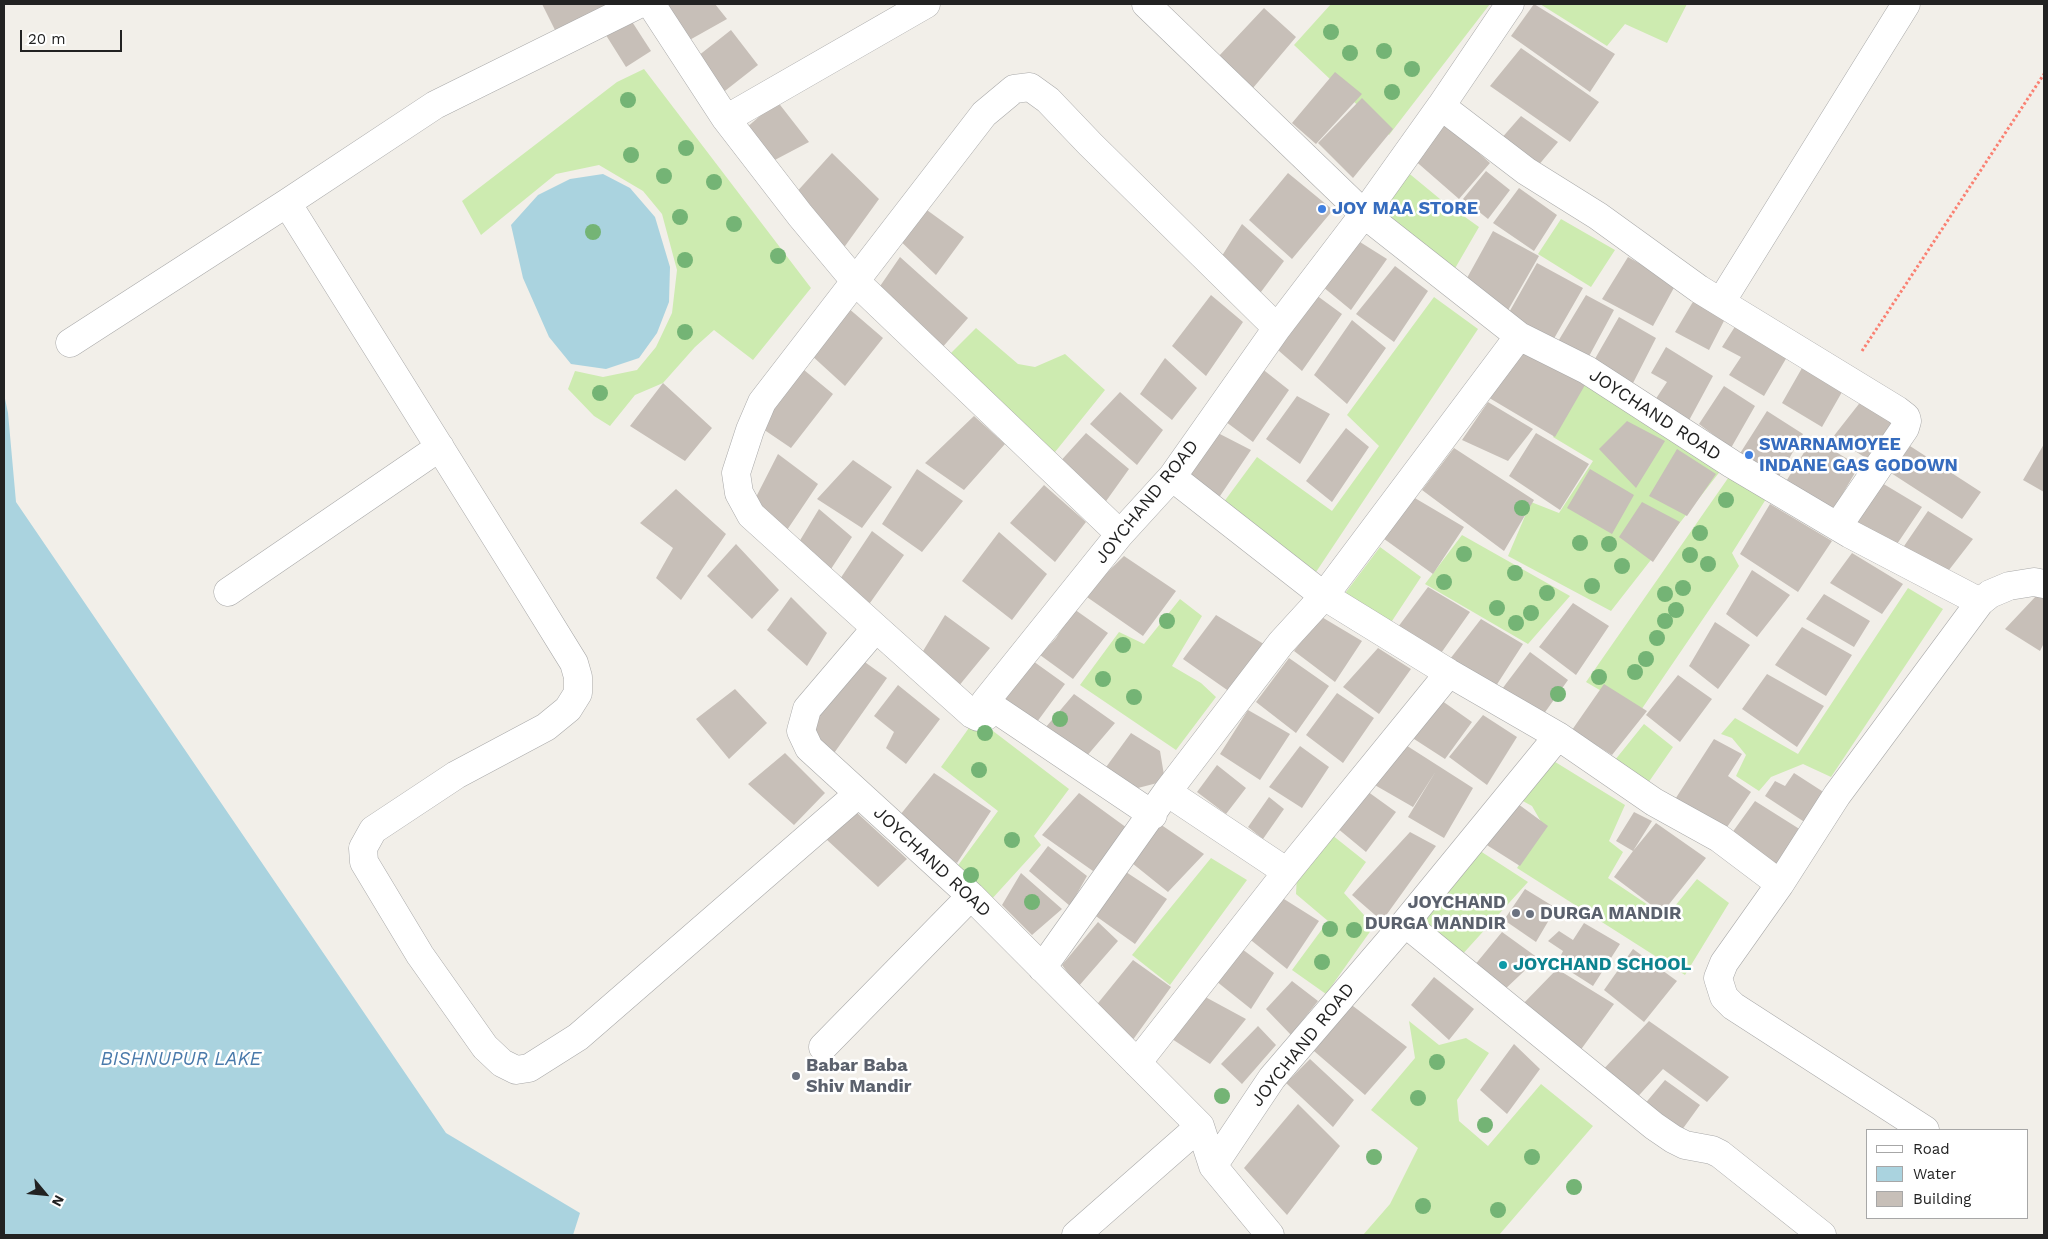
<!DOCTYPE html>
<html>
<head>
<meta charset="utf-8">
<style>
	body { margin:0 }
	#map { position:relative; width:2048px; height:1239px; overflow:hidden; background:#f2efe9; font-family:"Work Sans",sans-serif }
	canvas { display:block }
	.frame { position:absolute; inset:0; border:5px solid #222; pointer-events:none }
	.legend { position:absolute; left:1866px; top:1129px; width:162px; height:90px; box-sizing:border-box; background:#fff; border:1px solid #a7a7a7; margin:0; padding:6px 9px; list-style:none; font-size:15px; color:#222 }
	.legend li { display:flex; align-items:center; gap:10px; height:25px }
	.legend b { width:25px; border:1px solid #a7a7a7 }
	.north { position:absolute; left:20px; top:1169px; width:50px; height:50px; -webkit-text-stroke:4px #fff; paint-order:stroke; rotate:118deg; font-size:14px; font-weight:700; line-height:20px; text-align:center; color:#222 }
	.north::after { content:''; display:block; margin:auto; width:18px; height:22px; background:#222; clip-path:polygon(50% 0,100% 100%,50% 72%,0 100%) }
	.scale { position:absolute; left:20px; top:30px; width:102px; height:22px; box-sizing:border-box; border:2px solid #222; border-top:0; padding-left:6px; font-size:15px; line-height:18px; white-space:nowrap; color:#222; -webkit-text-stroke:4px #fff; paint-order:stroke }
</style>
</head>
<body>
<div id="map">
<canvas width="2048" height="1239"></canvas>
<div class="frame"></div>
<ul class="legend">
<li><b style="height:6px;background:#fff"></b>Road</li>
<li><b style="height:14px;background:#aad3df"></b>Water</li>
<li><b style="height:14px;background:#c7bfb8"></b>Building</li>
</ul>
<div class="north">N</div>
<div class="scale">20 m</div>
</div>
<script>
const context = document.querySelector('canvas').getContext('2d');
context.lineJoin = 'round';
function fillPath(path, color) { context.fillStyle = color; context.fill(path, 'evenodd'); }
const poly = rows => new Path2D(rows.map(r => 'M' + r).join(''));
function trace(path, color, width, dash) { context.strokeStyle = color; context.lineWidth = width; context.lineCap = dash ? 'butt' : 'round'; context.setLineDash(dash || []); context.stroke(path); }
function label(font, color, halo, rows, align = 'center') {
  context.font = font + ' "Work Sans",sans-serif'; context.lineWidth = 5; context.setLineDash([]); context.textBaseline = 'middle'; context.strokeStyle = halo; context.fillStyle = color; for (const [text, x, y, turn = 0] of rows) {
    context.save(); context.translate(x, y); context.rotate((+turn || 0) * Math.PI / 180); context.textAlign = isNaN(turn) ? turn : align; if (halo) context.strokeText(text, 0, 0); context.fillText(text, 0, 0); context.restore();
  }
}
fillPath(poly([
	[1331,4,1490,4,1389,135,1294,45],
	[1540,4,1687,4,1667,43,1625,24,1607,46],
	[644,69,811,288,753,360,714,330,695,347,663,383,635,395,610,426,594,416,568,389,575,371,603,377,637,370,656,347,672,313,677,270,662,214,643,191,599,165,556,174,481,235,462,201,617,82],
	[1394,161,1440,199,1479,227,1450,277,1357,207],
	[1561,219,1615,250,1591,287,1538,254],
	[1434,297,1478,329,1312,578,1215,514,1257,457,1332,511,1379,446,1347,415],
	[976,328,1018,364,1035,367,1065,354,1105,390,1051,457,943,361],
	[1584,382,1725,465,1611,611,1508,556,1531,502,1559,513,1593,461,1553,437],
	[1733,471,1766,499,1732,553,1739,566,1639,713,1586,682],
	[1462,535,1570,596,1528,644,1425,584],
	[1380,547,1421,577,1390,624,1343,596],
	[1908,588,1943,609,1831,777,1803,764,1771,777,1759,791,1736,776,1746,755,1732,738,1721,734,1735,718,1798,754],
	[1180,599,1202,616,1172,666,1201,683,1216,697,1176,750,1080,685,1119,632,1144,644],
	[976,718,1069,789,1034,836,1041,845,980,912,945,883,998,811,941,767],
	[1644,724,1673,747,1646,786,1615,760],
	[1539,752,1625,805,1609,841,1623,852,1608,878,1666,917,1697,879,1729,903,1685,975,1517,868,1544,827,1532,806,1508,793],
	[1322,827,1366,862,1344,893,1374,926,1326,994,1292,970,1328,921,1296,894,1297,875],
	[1474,847,1528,882,1460,957,1415,921],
	[1211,858,1247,880,1170,985,1132,955],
	[1409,1021,1439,1045,1466,1038,1489,1053,1457,1100,1459,1121,1488,1146,1541,1084,1593,1126,1499,1235,1363,1235,1390,1204,1418,1148,1371,1110,1415,1058]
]), '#cdebb0');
fillPath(poly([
	[603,174,630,188,655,217,670,267,669,302,657,333,639,358,606,369,571,364,549,337,523,278,511,225,538,195,570,179],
	[4,394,8,413,16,502,446,1133,580,1213,573,1235,4,1235]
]), '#aad3df');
fillPath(poly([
	[542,4,609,4,557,34],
	[664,4,715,4,727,19,686,42],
	[1534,4,1615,54,1590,92,1511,36],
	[1264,8,1296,37,1253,88,1218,57],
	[629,17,651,51,626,67,604,32],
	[731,30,758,65,721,94,698,56],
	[1521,48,1599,102,1570,142,1490,86],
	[1335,72,1362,94,1316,144,1292,123],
	[1362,98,1393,129,1353,178,1318,143],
	[777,101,809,142,771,162,745,129],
	[1521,116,1558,142,1537,167,1500,140],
	[1441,119,1490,163,1459,199,1412,158],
	[832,153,879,199,840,253,793,196],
	[1486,171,1510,190,1488,219,1463,199],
	[1288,173,1333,210,1292,259,1249,220],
	[1519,188,1557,215,1534,251,1493,223],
	[920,205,964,237,936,275,893,234],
	[1242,224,1284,261,1258,296,1220,259],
	[1493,231,1539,256,1507,312,1462,287],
	[1352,237,1387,259,1351,310,1317,282],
	[900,257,968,318,941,349,874,295],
	[1628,257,1676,284,1653,326,1602,299],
	[1537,263,1583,288,1552,342,1507,316],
	[1395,266,1428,291,1394,342,1356,314],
	[1312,292,1342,314,1302,371,1271,344],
	[1211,295,1243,322,1206,376,1172,346],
	[1586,295,1614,310,1587,360,1557,343],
	[1694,300,1726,317,1709,350,1675,332],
	[847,307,883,338,845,386,810,354],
	[1619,317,1656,338,1631,387,1592,364],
	[1352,320,1386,348,1347,404,1314,375],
	[1736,325,1787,357,1764,396,1729,375,1741,357,1722,347],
	[1516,347,1585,385,1555,437,1486,396],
	[1666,347,1713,376,1686,426,1651,406,1667,382,1651,373],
	[1165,358,1197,388,1172,420,1140,394],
	[1256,364,1289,390,1253,442,1218,416],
	[798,365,833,394,791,448,760,427],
	[1802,368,1842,392,1822,427,1782,403],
	[663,383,712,428,685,461,630,426],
	[1724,386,1755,406,1731,448,1699,424],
	[1120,392,1163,430,1137,465,1090,424],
	[1297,396,1330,414,1300,464,1266,439],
	[1862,400,1894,421,1869,460,1833,437],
	[1488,402,1533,429,1508,461,1462,440],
	[1767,411,1803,434,1777,480,1739,455],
	[974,416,1005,444,964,490,925,463],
	[1627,421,1665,441,1636,488,1599,449],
	[1346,428,1369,447,1332,502,1306,481],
	[1216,432,1251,450,1218,499,1186,475],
	[1086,433,1129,469,1104,504,1057,465],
	[1536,433,1589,464,1560,510,1509,476],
	[1813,438,1859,466,1832,512,1785,483],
	[2044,444,2044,492,2023,480],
	[1910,446,1981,492,1962,519,1891,473],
	[1454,448,1534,500,1504,551,1422,490],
	[1677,449,1716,474,1687,516,1649,496],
	[778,454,818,484,783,536,754,501],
	[853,460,892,487,862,528,817,499],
	[917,469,963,501,922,552,882,524],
	[1590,469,1634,495,1612,534,1567,508],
	[1882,483,1922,507,1893,550,1855,522],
	[1044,485,1086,522,1055,562,1010,523],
	[676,489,726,534,681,600,656,578,673,548,640,523],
	[1408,494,1464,527,1433,574,1380,536],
	[1642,502,1680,522,1653,562,1619,537],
	[1770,504,1832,541,1798,592,1740,554],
	[819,509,852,537,829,572,796,547],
	[1928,511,1973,539,1942,579,1900,552],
	[872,531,904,555,865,610,836,585],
	[999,532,1047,574,1012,620,962,581],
	[736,544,779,590,752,619,707,576],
	[1852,553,1903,584,1882,614,1830,583],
	[1124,556,1176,591,1143,636,1084,595],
	[1752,570,1790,595,1757,637,1726,614],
	[1428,587,1470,612,1439,656,1398,627],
	[1824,594,1870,621,1854,647,1806,619],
	[2037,595,2044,598,2044,643,2040,651,2005,629],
	[791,597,827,633,807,666,767,630],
	[1573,603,1609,626,1576,675,1539,647],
	[1074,609,1108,633,1073,679,1040,655,1056,638],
	[945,615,990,648,958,687,920,656],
	[1216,615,1267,646,1230,692,1183,659],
	[1320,616,1362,641,1335,682,1294,651],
	[1481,619,1523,644,1494,689,1450,659],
	[1715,622,1750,645,1718,689,1689,666],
	[1802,627,1852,655,1826,696,1775,665],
	[1378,648,1411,669,1379,714,1343,687],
	[1530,652,1568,680,1538,722,1499,693],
	[1026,656,1065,684,1034,726,995,698],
	[1289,658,1329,686,1296,733,1256,702],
	[862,660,887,678,832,756,807,725],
	[1767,674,1824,706,1797,747,1742,709],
	[1678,675,1712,699,1680,742,1646,715],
	[1604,684,1647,711,1612,755,1572,730],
	[898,685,940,719,906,764,886,748,894,732,874,716],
	[735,689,767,723,729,759,696,719],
	[1337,693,1374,718,1343,763,1306,735],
	[1074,694,1115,723,1080,764,1040,734],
	[1438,698,1472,722,1445,759,1411,737],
	[1248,710,1290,734,1260,780,1220,754],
	[1483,715,1517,737,1487,785,1449,757],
	[1131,733,1160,751,1165,781,1134,789,1101,774],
	[1714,739,1742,754,1728,776,1751,792,1723,833,1672,804],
	[1401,742,1473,788,1444,838,1408,817,1436,771,1413,807,1373,784],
	[1300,746,1329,767,1302,808,1269,787],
	[785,753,825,793,794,825,748,784],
	[1217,765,1246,788,1226,814,1197,792],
	[934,773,991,811,957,863,896,820],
	[1794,773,1825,793,1806,823,1765,796,1775,781,1785,786],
	[1360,786,1396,812,1366,852,1331,823],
	[1079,793,1127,828,1093,871,1042,835],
	[1269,797,1284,809,1263,839,1248,827],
	[1514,801,1548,826,1520,866,1482,842],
	[1755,801,1801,830,1775,868,1729,837],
	[854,810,907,859,878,887,826,839],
	[1634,812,1652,821,1633,851,1656,823,1706,858,1662,913,1614,877,1633,851,1616,841],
	[1157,822,1204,854,1168,892,1127,859],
	[1410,832,1436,846,1382,921,1352,895],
	[1048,846,1087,876,1070,906,1029,871],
	[1126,872,1167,899,1135,944,1093,914],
	[1021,873,1062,909,1032,935,1002,905],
	[1525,889,1556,908,1536,942,1504,920],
	[1276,894,1319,921,1287,969,1247,937],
	[1098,922,1118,941,1078,987,1062,965],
	[1584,923,1620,944,1593,986,1557,963,1563,951,1548,941,1559,931,1573,940],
	[1502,932,1538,958,1501,993,1469,972],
	[1234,943,1274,973,1251,1009,1211,977],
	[1633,949,1677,981,1644,1022,1604,990],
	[1133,960,1171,987,1127,1048,1090,1013],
	[1557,969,1614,1004,1577,1055,1520,1007],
	[1434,977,1474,1009,1449,1040,1411,1005],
	[1292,981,1318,1001,1291,1035,1266,1009],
	[1198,993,1246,1019,1210,1064,1169,1037],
	[1345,1000,1407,1047,1365,1095,1307,1045],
	[1649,1021,1729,1077,1707,1102,1663,1069,1632,1103,1598,1075],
	[1258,1026,1276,1045,1242,1084,1221,1064],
	[1514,1044,1540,1069,1507,1114,1480,1090],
	[1310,1059,1354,1100,1333,1127,1286,1083],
	[1665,1080,1700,1105,1679,1134,1643,1106],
	[1298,1104,1340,1146,1287,1215,1244,1168]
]), '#c7bfb8');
const minor = poly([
	[651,4,726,119,800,215,855,281,1120,534],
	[1510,4,1441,106,1364,214,1519,336,1587,370,1732,464,1850,534,1980,602,1990,594,2009,586,2034,582,2044,584],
	[1441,106,1526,171,1598,216,1699,289,1897,410,1906,417,1907,421,1905,428,1838,526],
	[726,119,926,4],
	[287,203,527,587,574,663,578,677,578,693,568,709,546,727,456,775,373,830,363,848,364,862,420,955,485,1047,502,1063,516,1070,529,1068,578,1037,858,794],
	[1721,302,1906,4],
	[1519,336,1324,596,1449,673,1558,736,1654,802,1719,838,1780,884],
	[70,343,287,203,435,105,639,4],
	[228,592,440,447],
	[876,628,972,714,978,717,986,716,985,702,1120,534,1172,477,1277,328,1364,214,1146,4],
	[985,702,1153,815],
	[1167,792,1287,872],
	[1405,923,1654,1126,1673,1139,1685,1145,1712,1150,1720,1154,1822,1235],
	[1042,968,1167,792,1281,643,1324,596,1172,477],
	[823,1047,971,896],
	[1137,1063,1287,872,1449,673],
	[1925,1130,1733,1006,1724,997,1718,978,1724,963,1780,884,1837,795,1980,602],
	[1213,1166,1272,1078,1405,923,1558,736],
	[1076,1235,1200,1126],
	[1270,1235,1213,1166,1200,1126,971,896,809,748,801,731,807,709,876,628,751,515,739,493,736,473,750,430,762,402,984,114,1014,89,1030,87,1048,100,1090,144,1277,328]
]);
trace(minor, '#a9a9a9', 29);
trace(poly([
	[1862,351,2044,74]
]), '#fa8072', 3, [2.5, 2.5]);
trace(minor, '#fff', 28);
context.fillStyle = '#74b475';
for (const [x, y] of [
	[1331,32],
	[1384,51],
	[1350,53],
	[1412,69],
	[1392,92],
	[628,100],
	[686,148],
	[631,155],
	[664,176],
	[714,182],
	[680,217],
	[734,224],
	[593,232],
	[778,256],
	[685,260],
	[685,332],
	[600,393],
	[1726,500],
	[1522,508],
	[1700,533],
	[1580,543],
	[1609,544],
	[1464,554],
	[1690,555],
	[1708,564],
	[1622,566],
	[1515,573],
	[1444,582],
	[1592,586],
	[1683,588],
	[1547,593],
	[1665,594],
	[1497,608],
	[1676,610],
	[1531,613],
	[1167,621],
	[1665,621],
	[1516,623],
	[1657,638],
	[1123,645],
	[1646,659],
	[1635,672],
	[1599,677],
	[1103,679],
	[1558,694],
	[1134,697],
	[1060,719],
	[985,733],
	[979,770],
	[1012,840],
	[971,875],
	[1032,902],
	[1330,929],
	[1354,930],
	[1322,962],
	[1437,1062],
	[1222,1096],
	[1418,1098],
	[1485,1125],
	[1374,1157],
	[1532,1157],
	[1574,1187],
	[1423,1206],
	[1498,1210]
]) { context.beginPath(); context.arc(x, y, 8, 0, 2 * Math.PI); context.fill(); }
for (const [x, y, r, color] of [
	[1322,209,5,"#3f7fe0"],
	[1749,455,5,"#3f7fe0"],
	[1516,913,5,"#6b7280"],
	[1530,914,5,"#6b7280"],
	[1503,965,5,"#0f9aa8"],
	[796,1076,5,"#6b7280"]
]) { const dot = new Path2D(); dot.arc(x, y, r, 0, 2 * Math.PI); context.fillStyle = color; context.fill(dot); trace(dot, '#fff', 2); }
label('bold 18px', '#366cbe', '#fff', [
	["JOY MAA STORE",1332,209],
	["SWARNAMOYEE",1759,445],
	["INDANE GAS GODOWN",1759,466]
], 'left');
label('18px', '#222', '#fff', [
	["JOYCHAND ROAD",1655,415,33],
	["JOYCHAND ROAD",1147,502,-51],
	["JOYCHAND ROAD",932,862,43],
	["JOYCHAND ROAD",1303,1045,-51]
]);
label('bold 18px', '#5b616d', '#fff', [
	["JOYCHAND",1506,903,"right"],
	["DURGA MANDIR",1506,924,"right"],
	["DURGA MANDIR",1540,914],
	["Babar Baba",806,1066],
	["Shiv Mandir",806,1087]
], 'left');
label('bold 18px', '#0d838f', '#fff', [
	["JOYCHAND SCHOOL",1513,965]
], 'left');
label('italic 19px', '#4a7aab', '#fff', [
	["BISHNUPUR LAKE",181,1059]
]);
</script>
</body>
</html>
